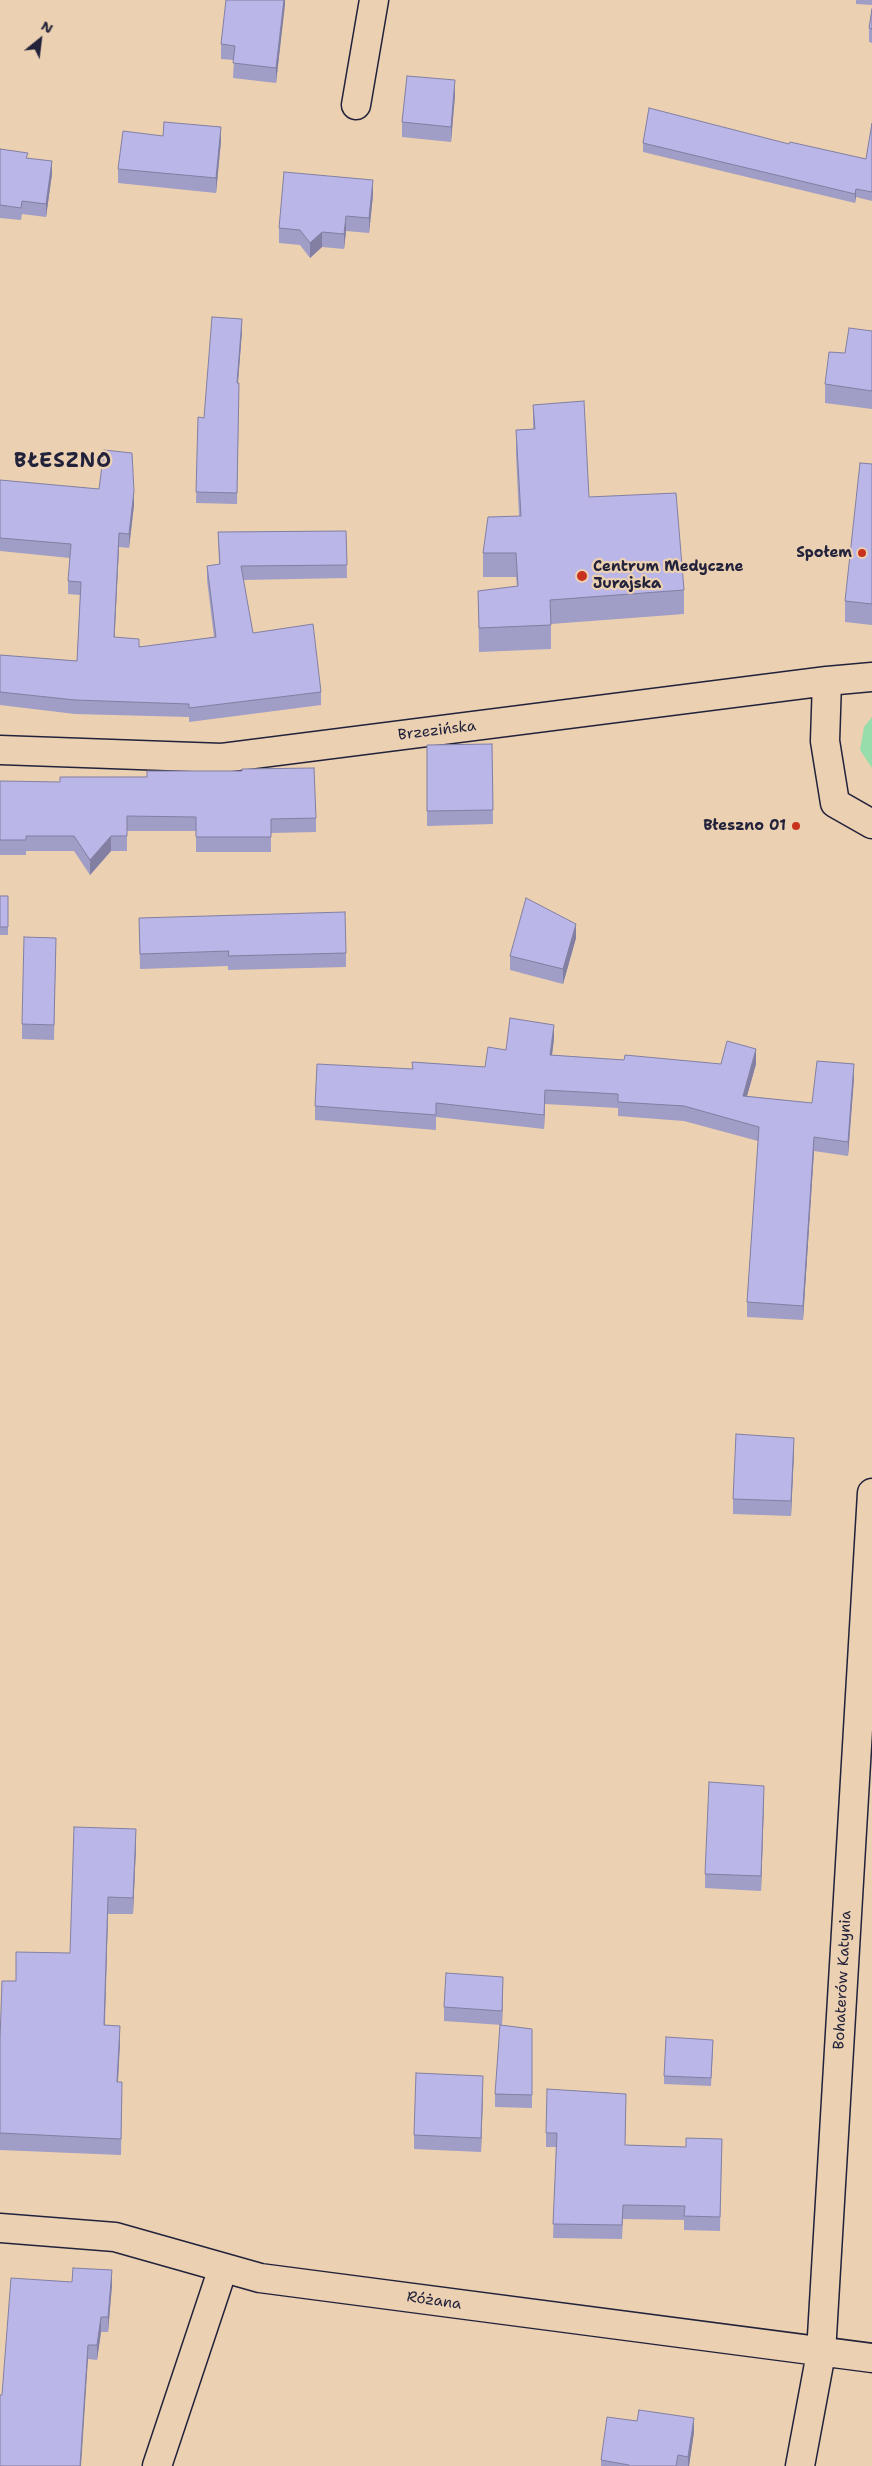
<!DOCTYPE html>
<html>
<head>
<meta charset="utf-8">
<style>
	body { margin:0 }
	#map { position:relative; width:872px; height:2466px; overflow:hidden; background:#ebd0b2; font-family:"Shantell Sans",sans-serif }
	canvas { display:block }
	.north { position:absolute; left:15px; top:15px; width:50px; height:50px; -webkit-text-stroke:4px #ebd0b2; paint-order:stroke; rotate:29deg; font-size:14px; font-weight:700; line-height:20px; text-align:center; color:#22223b }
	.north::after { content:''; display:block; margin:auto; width:18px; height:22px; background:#22223b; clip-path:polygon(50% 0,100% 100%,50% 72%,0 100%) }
</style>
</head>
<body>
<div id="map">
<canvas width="872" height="2466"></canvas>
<div class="north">N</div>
</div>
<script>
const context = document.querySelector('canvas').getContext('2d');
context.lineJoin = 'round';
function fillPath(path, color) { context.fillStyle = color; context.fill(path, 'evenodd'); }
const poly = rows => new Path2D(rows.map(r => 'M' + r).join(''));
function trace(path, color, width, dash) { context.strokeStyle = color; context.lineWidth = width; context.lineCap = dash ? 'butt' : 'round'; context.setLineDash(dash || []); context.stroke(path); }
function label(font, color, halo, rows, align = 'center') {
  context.font = font + ' "Shantell Sans",sans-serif'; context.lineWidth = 4.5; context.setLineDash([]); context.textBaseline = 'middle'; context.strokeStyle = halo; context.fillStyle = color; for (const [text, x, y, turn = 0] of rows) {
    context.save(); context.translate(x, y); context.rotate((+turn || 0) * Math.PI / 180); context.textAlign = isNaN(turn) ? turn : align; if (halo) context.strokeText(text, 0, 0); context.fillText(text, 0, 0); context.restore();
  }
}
fillPath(poly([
	[872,717,872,768,860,750,864,727]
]), '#96ddab');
const minor = poly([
	[356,105,374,0],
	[827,681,825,741,835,803,872,824],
	[0,750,222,758,827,681,872,677],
	[0,2228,115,2237,260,2278,872,2358],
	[157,2466,223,2268],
	[800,2466,821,2353,872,1493]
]);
trace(minor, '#22223b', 31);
trace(minor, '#ebd0b2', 28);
fillPath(poly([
	[285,0,276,83,233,78,234,60,221,59,221,44],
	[856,0,872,0,872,5,856,4],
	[872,9,872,43,869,42,869,28],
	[455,95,451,142,402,137,402,122],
	[872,123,872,201,856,197,855,203,643,152,643,143,789,144,866,159],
	[163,136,221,141,216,193,118,183,118,169],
	[0,149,28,158,52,174,46,217,22,214,21,220,0,218],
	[373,195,369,233,346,231,344,249,322,247,310,258,300,245,279,243,279,228],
	[242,331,238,383,239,395,237,504,196,503,198,417,204,418],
	[872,331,872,409,825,403,825,384,845,353],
	[533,405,589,497,684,590,684,614,551,624,551,649,479,652,478,591,517,586,516,577,483,577,483,553,519,516,516,454,516,430,533,429],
	[872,464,872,625,845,622,845,601],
	[0,480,134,505,129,548,119,547,114,637,139,647,214,637,207,580,207,566,219,564,218,532,346,531,347,578,243,580,253,633,321,692,321,705,189,722,189,717,75,714,0,705,0,655,77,661,80,595,68,594,68,581,70,558,0,551],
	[492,744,493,824,427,826,427,745],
	[0,781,316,818,316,832,271,833,271,852,196,852,196,831,127,831,127,851,111,851,90,875,74,851,26,851,26,855,0,855],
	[0,896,8,896,8,935,0,935],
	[139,918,346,953,346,967,228,970,228,966,140,969],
	[56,938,54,1040,22,1039,22,1024],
	[576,938,563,984,510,970,510,956],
	[554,1039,552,1055,624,1060,721,1064,756,1064,747,1096,812,1103,854,1078,848,1156,814,1151,803,1320,747,1317,747,1302,758,1141,684,1121,618,1116,618,1108,545,1104,544,1129,436,1117,436,1130,315,1120,315,1106,412,1069,412,1062,485,1067,506,1050],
	[794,1452,791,1516,733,1514,733,1499],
	[764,1800,761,1891,705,1888,705,1874],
	[136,1846,133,1914,108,1914,105,2025,120,2042,118,2082,122,2099,121,2155,0,2150,0,2040,16,1981,70,1953],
	[503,1991,502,2025,444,2021,444,2007],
	[532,2029,532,2108,495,2107,495,2094],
	[713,2048,711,2086,664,2084,664,2076],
	[483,2091,481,2152,414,2149,414,2135],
	[626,2108,625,2145,686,2147,722,2139,720,2231,684,2230,684,2220,623,2219,622,2239,553,2238,556,2147,546,2147,546,2133],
	[112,2285,108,2332,101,2332,97,2360,88,2359,2,2395],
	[694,2432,689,2466,601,2466,601,2460]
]), '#a09dc7');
fillPath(poly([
	[284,0,285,0,285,5,276,83,276,68],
	[455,80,455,95,451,142,451,127],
	[221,127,221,141,216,193,216,178],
	[52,161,52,174,46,217,46,204],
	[373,180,373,195,369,233,369,218],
	[856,189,856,197,855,203,855,194],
	[346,216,346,231,344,249,344,234],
	[322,232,322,247,310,258,310,243],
	[242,319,242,331,237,395,237,383],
	[134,491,134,505,129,548,129,534],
	[119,533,119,547,114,650,114,637],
	[111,836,111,851,90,875,90,860],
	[576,924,576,938,563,984,563,969],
	[554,1025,554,1039,550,1069,550,1055],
	[756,1049,756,1064,743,1110,743,1096],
	[854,1064,854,1078,848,1156,848,1142],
	[545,1090,545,1104,544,1129,544,1115],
	[814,1137,814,1151,803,1320,803,1306],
	[794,1438,794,1452,791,1516,791,1501],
	[764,1786,764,1800,761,1891,761,1876],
	[136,1829,136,1846,133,1914,133,1898],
	[108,1897,108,1914,104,2041,104,2025],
	[503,1977,503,1991,502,2025,502,2011],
	[120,2026,120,2042,117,2098,117,2082],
	[483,2076,483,2091,481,2152,481,2138],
	[112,2270,112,2285,108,2332,108,2317],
	[101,2317,101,2332,97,2360,97,2345],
	[88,2345,88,2359,81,2466,80,2466],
	[694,2418,694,2432,689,2466,688,2466,688,2457]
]), '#827fa2');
const building = poly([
	[226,0,284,0,276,68,233,63,235,46,221,44,226,0],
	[872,9,872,29,869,28,872,9],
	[407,76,455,80,451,127,402,122,407,76],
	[649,108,789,144,790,142,866,159,872,123,872,192,856,189,855,194,643,143,649,108],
	[164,122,221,127,216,178,118,169,123,131,163,136,164,122],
	[0,149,28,153,26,158,52,161,46,204,22,201,21,208,0,205,0,149],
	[284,172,373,180,369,218,346,216,344,234,322,232,310,243,300,230,279,228,284,172],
	[212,317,242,319,237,383,239,383,237,493,196,492,198,417,204,418,212,317],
	[849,328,872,331,872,391,825,384,829,352,845,353,849,328],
	[584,401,589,497,676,493,684,590,550,600,551,625,479,628,478,591,518,586,516,553,483,553,488,517,521,516,516,430,535,429,533,405,584,401],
	[104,450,132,453,134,491,129,534,119,533,114,637,139,639,139,647,216,637,207,566,220,564,218,532,346,531,347,565,241,566,253,633,313,624,321,692,189,708,189,704,75,700,0,692,0,655,77,661,81,582,68,581,71,544,0,538,0,480,99,489,104,450],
	[860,463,872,464,872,604,845,601,860,463],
	[492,744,493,810,427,811,427,745,492,744],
	[314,768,316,818,271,819,271,837,196,837,196,817,127,816,127,836,111,836,90,860,74,836,26,836,26,840,0,840,0,781,60,782,60,777,147,777,147,771,242,771,242,769,314,768],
	[0,896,8,896,8,927,0,927,0,896],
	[526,898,576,924,563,969,510,956,526,898],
	[345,912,346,953,228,956,229,951,140,954,139,918,345,912],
	[24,937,56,938,54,1025,22,1024,24,937],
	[510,1018,554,1025,550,1055,624,1060,625,1055,721,1064,727,1041,756,1049,743,1096,812,1103,817,1061,854,1064,848,1142,814,1137,803,1306,747,1302,759,1127,684,1106,618,1102,618,1094,545,1090,544,1115,436,1103,436,1115,315,1106,317,1064,413,1069,412,1062,485,1067,488,1047,506,1050,510,1018],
	[736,1434,794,1438,791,1501,733,1499,736,1434],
	[709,1782,764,1786,761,1876,705,1874,709,1782],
	[74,1827,136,1829,133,1898,108,1897,104,2025,120,2026,117,2082,122,2082,121,2139,0,2133,0,2040,2,1981,16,1981,16,1952,70,1953,74,1827],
	[446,1973,503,1977,502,2011,444,2007,446,1973],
	[500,2025,532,2029,532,2095,495,2094,500,2025],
	[666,2037,713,2040,711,2078,664,2076,666,2037],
	[416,2073,483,2076,481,2138,414,2135,416,2073],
	[547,2089,626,2094,625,2145,686,2147,686,2138,722,2139,720,2217,684,2216,685,2206,623,2205,622,2225,553,2224,557,2133,546,2133,547,2089],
	[73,2268,112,2270,108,2317,101,2317,97,2345,88,2345,80,2466,0,2466,0,2395,2,2395,11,2278,72,2282,73,2268],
	[639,2410,694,2418,688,2457,678,2455,676,2466,629,2466,629,2465,601,2460,607,2417,637,2421,639,2410]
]);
fillPath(building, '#bab6e7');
trace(building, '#827fa2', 1);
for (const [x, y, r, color] of [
	[862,553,5,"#c8321e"],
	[582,576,6,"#c8321e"],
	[796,826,5,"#c8321e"]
]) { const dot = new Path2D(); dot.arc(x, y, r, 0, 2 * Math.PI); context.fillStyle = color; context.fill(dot); trace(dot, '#ebd0b2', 2); }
label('bold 15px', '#22223b', '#ebd0b2', [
	["Społem",852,553],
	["Centrum Medyczne",593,567,"left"],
	["Jurajska",593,584,"left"],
	["Błeszno 01",786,826]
], 'right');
label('15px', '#22223b', '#ebd0b2', [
	["Brzezińska",437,731,-7],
	["Bohaterów Katynia",843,1980,-87],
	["Różana",434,2301,8]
]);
context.letterSpacing = '1px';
label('bold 20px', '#22223b', '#ebd0b2', [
	["BŁESZNO",63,462]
]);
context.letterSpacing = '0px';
</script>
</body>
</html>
